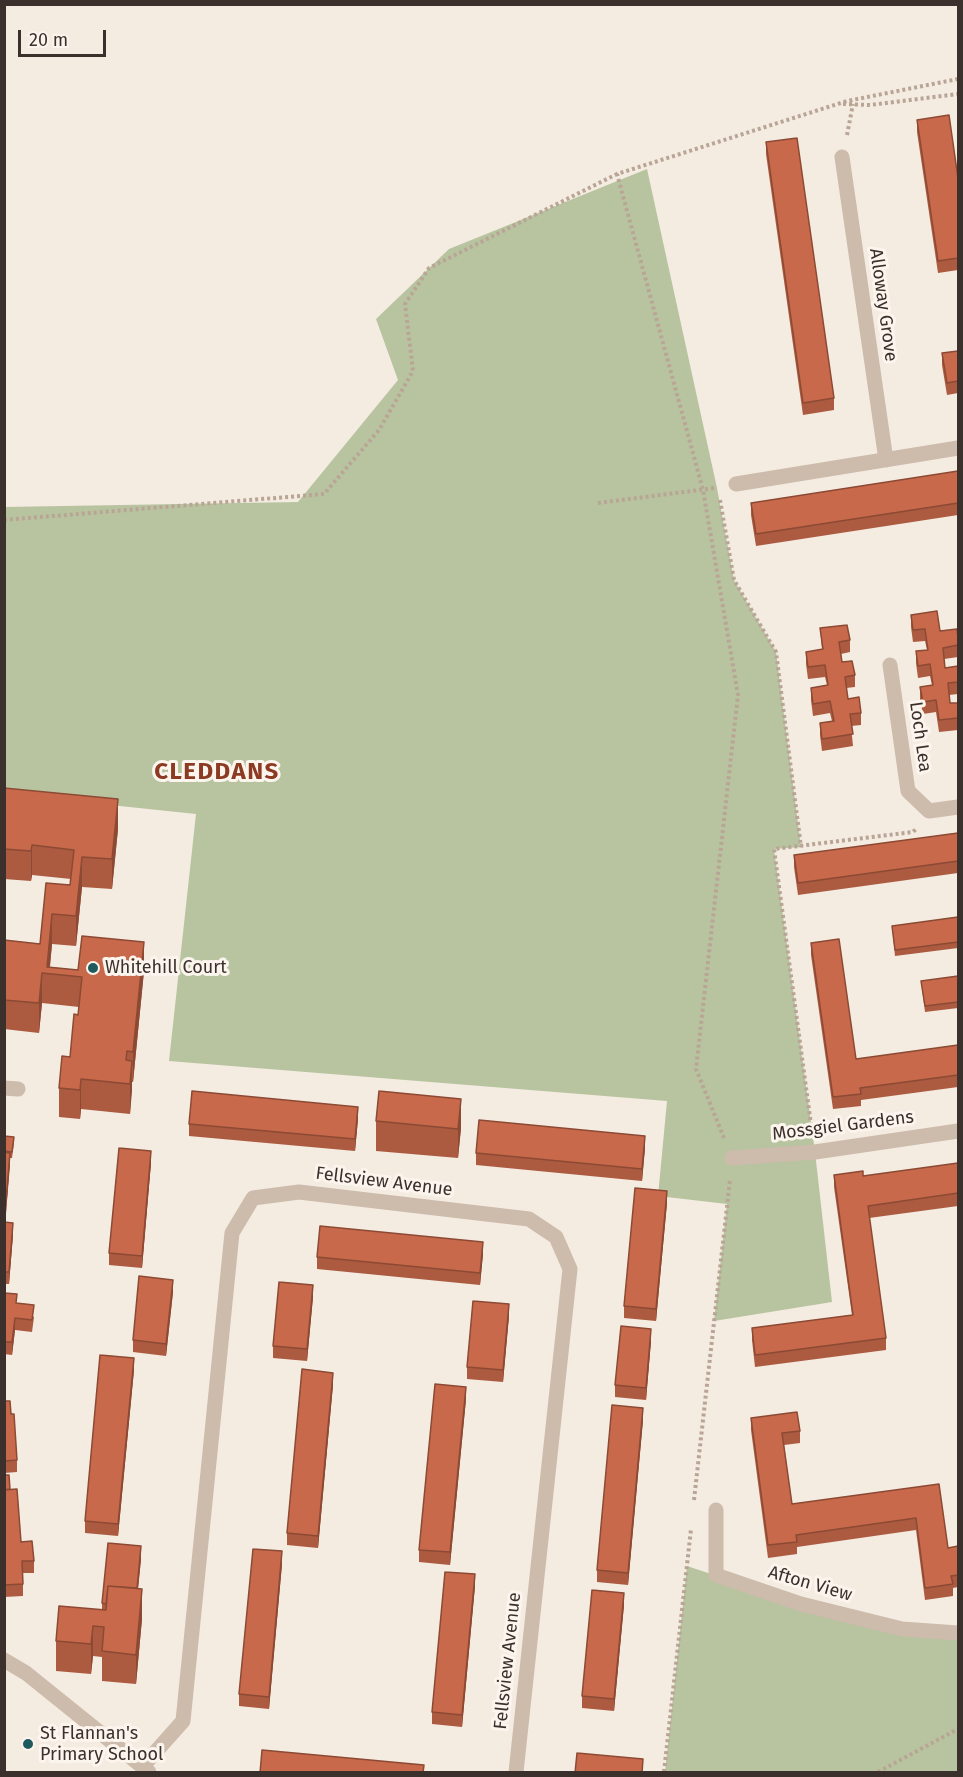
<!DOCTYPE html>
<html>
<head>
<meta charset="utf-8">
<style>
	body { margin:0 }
	#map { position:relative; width:963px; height:1777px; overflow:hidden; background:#f4ebe1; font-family:"Fira Sans",sans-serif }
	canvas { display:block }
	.frame { position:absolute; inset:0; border:6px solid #3b302b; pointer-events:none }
	.scale { position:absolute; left:18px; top:30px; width:88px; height:27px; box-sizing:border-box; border:3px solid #3b302b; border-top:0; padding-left:8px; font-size:18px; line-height:21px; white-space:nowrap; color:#3b302b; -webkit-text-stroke:4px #fbf5ee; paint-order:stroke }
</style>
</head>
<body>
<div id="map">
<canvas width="963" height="1777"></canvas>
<div class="frame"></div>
<div class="scale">20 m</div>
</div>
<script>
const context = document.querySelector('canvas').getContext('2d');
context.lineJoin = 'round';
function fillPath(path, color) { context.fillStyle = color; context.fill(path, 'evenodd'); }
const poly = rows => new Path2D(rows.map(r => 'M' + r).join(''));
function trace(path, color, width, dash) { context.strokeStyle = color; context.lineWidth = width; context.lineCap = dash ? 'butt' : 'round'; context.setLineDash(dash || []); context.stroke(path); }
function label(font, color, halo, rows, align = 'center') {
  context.font = font + ' "Fira Sans",sans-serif'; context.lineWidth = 6; context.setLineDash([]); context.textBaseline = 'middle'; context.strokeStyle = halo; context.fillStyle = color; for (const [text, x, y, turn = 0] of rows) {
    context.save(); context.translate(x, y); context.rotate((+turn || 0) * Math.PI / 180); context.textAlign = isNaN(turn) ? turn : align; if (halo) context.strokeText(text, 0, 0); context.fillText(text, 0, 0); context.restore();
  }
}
fillPath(poly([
	[647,169,717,488,734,580,776,652,801,847,774,849,815,1152,832,1302,714,1321,727,1204,658,1196,667,1101,169,1061,196,814,5,794,4,507,298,502,398,380,376,319,449,249],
	[687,1566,801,1604,958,1633,958,1772,665,1772]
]), '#b8c4a0');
trace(poly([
	[843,104,870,105,958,94],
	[847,135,853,104],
	[720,500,734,580,776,652,801,847],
	[598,503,715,488],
	[4,520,324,494,379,430,413,371,405,304,429,268,617,174],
	[812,1132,774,849,913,832,916,829],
	[724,1138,696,1069,738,695,703,490,617,174,847,101,958,79],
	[694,1500,730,1180],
	[664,1772,691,1529],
	[878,1772,958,1729]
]), '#b9a596', 4, [3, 3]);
trace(poly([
	[842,157,886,460],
	[736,484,958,448],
	[890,665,908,791,929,811,958,807],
	[4,1088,18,1089],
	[732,1158,815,1152,958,1131],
	[716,1510,716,1575,801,1604,902,1629,958,1633],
	[4,1660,26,1673,149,1772],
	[143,1766,183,1721,232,1233,253,1198,299,1192,529,1219,556,1237,570,1269,516,1772]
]), '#cdbbac', 15);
fillPath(poly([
	[917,120,958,178,958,270,938,273,917,132],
	[766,142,834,398,834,410,803,415,766,154],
	[958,351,958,393,947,395,942,365,942,353],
	[958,471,958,515,756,546,751,515,751,503],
	[911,615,940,631,958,638,958,657,944,659,945,668,958,666,958,694,949,695,950,703,958,703,958,730,939,732,936,712,923,714,920,699,920,687,932,685,930,676,918,678,916,663,916,651,927,650,925,641,913,642,911,627],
	[820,628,850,640,850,652,841,654,842,662,855,675,855,687,846,688,848,699,861,713,861,725,851,726,853,746,822,751,820,735,820,723,832,721,830,713,813,716,811,700,811,688,827,685,825,677,808,679,806,664,806,652,822,649],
	[4,788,118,829,112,889,82,887,76,946,52,944,50,967,78,970,144,971,133,1082,132,1082,130,1114,81,1109,80,1119,59,1117,59,1088,70,1057,79,1007,42,1003,39,1033,4,1029,4,940,40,944,46,883,70,885,71,879,32,875,31,881,4,879],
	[958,833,958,873,798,895,794,867,794,855],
	[958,917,958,948,895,956,892,926],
	[811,943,856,1059,958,1045,958,1087,861,1100,861,1106,833,1109,811,955],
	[958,976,958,1008,925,1012,921,981],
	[358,1119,355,1151,189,1136,189,1124],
	[376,1121,461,1128,458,1158,376,1151],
	[4,1136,14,1143,12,1158,10,1158,6,1213,4,1213],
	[645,1148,642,1181,476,1165,476,1153],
	[151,1163,142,1268,109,1265,109,1253],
	[958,1163,958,1206,869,1218,886,1338,886,1350,755,1367,752,1340,752,1328,852,1315,834,1187,834,1175,863,1176],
	[667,1203,656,1321,624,1318,624,1306],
	[4,1222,13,1235,9,1284,4,1284],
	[483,1254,480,1285,317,1269,317,1257],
	[173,1292,166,1356,133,1352,133,1340],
	[4,1293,34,1317,32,1332,15,1330,12,1355,4,1354],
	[313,1297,307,1361,273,1358,273,1346],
	[509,1316,503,1382,467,1379,467,1367],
	[651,1341,646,1400,615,1397,615,1385],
	[134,1370,118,1536,85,1533,85,1521],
	[333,1385,318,1548,287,1545,287,1533],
	[466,1399,450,1565,419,1562,419,1550],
	[4,1401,11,1414,17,1460,17,1472,4,1473],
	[751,1418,800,1431,800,1443,784,1445,792,1504,939,1484,948,1548,958,1546,958,1587,953,1588,953,1596,925,1600,916,1530,797,1547,797,1554,768,1558,751,1430],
	[643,1420,628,1585,597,1582,597,1570],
	[4,1475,10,1489,21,1542,34,1561,34,1573,23,1573,23,1596,4,1597],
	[141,1559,138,1589,142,1619,136,1684,102,1681,102,1657,93,1656,91,1674,56,1671,56,1641,102,1610,102,1603],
	[282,1564,269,1709,239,1706,239,1694],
	[475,1586,462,1727,432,1724,432,1712],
	[624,1605,614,1711,582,1708,582,1696]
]), '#ac5a40');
fillPath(poly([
	[118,799,118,829,112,889,112,859],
	[32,845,32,875,31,881,31,851],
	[82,857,82,887,76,946,76,916],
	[52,914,52,944,49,974,47,967],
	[144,942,144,971,133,1082,133,1052],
	[42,973,42,1003,39,1033,39,1003],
	[132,1061,132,1091,130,1114,130,1084],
	[81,1079,81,1109,80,1119,80,1090],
	[461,1099,461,1128,458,1158,458,1129],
	[358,1107,358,1119,355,1151,355,1139],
	[645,1136,645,1148,642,1181,642,1169],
	[151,1151,151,1163,142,1268,142,1256],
	[10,1153,10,1165,6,1213,6,1201],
	[667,1191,667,1203,656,1321,656,1309],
	[13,1223,13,1235,9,1284,9,1272],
	[483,1242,483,1254,480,1285,480,1273],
	[173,1280,173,1292,166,1356,166,1344],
	[313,1285,313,1297,307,1361,307,1349],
	[509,1304,509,1316,503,1382,503,1370],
	[15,1318,15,1330,12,1355,12,1342],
	[651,1329,651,1341,646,1400,646,1388],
	[134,1358,134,1370,118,1536,118,1524],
	[333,1373,333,1385,318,1548,318,1536],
	[466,1387,466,1399,450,1565,450,1552],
	[643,1408,643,1420,628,1585,628,1573],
	[141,1546,141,1559,135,1618,135,1606],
	[282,1551,282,1564,269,1709,269,1697],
	[475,1574,475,1586,462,1727,462,1715],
	[142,1589,142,1619,136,1684,136,1655],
	[624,1593,624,1605,614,1711,614,1699],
	[93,1626,93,1656,91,1674,91,1644]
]), '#8c4a34');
const building = poly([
	[949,115,958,178,958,258,938,261,917,120,949,115],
	[797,138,834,398,803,403,766,142,797,138],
	[958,351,958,381,947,383,942,353,958,351],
	[958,471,958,503,756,534,751,503,958,471],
	[937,611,940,631,957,629,958,638,958,645,943,648,945,668,958,666,958,682,948,683,950,703,958,703,958,718,939,720,936,700,923,702,920,687,933,685,930,664,918,666,916,651,928,650,925,629,913,630,911,615,937,611],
	[847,625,850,640,839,642,842,662,852,661,855,675,845,677,848,699,859,697,861,713,850,714,853,734,822,739,820,723,834,721,830,701,813,704,811,688,828,685,825,665,808,667,806,652,823,649,820,628,847,625],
	[4,788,118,799,112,859,82,857,76,916,52,914,47,967,78,970,82,936,144,942,133,1052,127,1051,126,1060,132,1061,130,1084,81,1079,80,1090,59,1088,62,1056,70,1057,74,1014,78,1015,82,977,42,973,39,1003,4,1000,4,940,40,944,46,883,70,885,74,850,32,845,31,851,4,849,4,788],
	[958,833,958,861,798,883,794,855,958,833],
	[958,917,958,942,895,950,892,926,958,917],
	[839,939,856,1059,958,1045,958,1075,860,1088,861,1094,833,1097,811,943,839,939],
	[958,976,958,1002,925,1006,921,981,958,976],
	[192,1091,358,1107,355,1139,189,1124,192,1091],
	[379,1091,461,1099,458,1129,376,1121,379,1091],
	[479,1120,645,1136,642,1169,476,1153,479,1120],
	[4,1136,14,1137,12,1152,4,1151,4,1136],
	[119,1148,151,1151,142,1256,109,1253,119,1148],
	[4,1152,10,1153,6,1201,4,1201,4,1152],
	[958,1163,958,1193,868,1206,886,1338,755,1355,752,1328,853,1315,834,1175,863,1171,863,1176,958,1163],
	[635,1188,667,1191,656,1309,624,1306,635,1188],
	[4,1222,13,1223,9,1272,4,1272,4,1222],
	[320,1226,483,1242,480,1273,317,1257,320,1226],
	[139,1276,173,1280,166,1344,133,1340,139,1276],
	[279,1282,313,1285,307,1349,273,1346,279,1282],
	[4,1293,17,1294,16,1303,34,1305,32,1320,15,1318,12,1342,4,1342,4,1293],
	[473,1301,509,1304,503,1370,467,1367,473,1301],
	[621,1326,651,1329,646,1388,615,1385,621,1326],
	[100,1355,134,1358,118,1524,85,1521,100,1355],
	[302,1369,333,1373,318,1536,287,1533,302,1369],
	[435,1384,466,1387,450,1552,419,1550,435,1384],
	[4,1401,10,1401,11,1414,14,1414,17,1460,4,1461,4,1401],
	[612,1405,643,1408,628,1573,597,1570,612,1405],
	[797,1412,800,1431,782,1433,792,1504,939,1484,948,1548,958,1546,958,1575,951,1576,953,1584,925,1588,916,1518,796,1535,797,1542,768,1545,751,1418,797,1412],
	[4,1475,9,1475,10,1489,4,1490,4,1475],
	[17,1489,21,1542,32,1541,34,1561,22,1561,23,1584,4,1585,4,1490,17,1489],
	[108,1543,141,1546,137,1588,108,1586,106,1604,102,1603,108,1543],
	[253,1549,282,1551,269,1697,239,1694,253,1549],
	[445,1572,475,1574,462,1715,432,1712,445,1572],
	[108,1586,142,1589,136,1655,102,1651,104,1627,93,1626,91,1644,56,1641,59,1606,106,1610,108,1586],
	[592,1590,624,1593,614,1699,582,1696,592,1590],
	[262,1750,424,1765,423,1773,260,1773,262,1750],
	[577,1753,643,1759,642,1773,575,1773,577,1753]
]);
fillPath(building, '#c8694b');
trace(building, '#8c4a34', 1.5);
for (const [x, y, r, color] of [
	[93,968,6,"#1f5a5e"],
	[28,1744,6,"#1f5a5e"]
]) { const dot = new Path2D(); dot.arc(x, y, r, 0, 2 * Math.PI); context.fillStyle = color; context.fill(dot); trace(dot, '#fbf5ee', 2); }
label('18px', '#3b302b', '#fbf5ee', [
	["Alloway Grove",883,305,82],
	["Loch Lea",920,737,82],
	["Mossgiel Gardens",843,1126,-7],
	["Fellsview Avenue",384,1182,7],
	["Afton View",810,1584,16],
	["Fellsview Avenue",508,1661,-84]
]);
label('18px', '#3b302b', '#fbf5ee', [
	["Whitehill Court",105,968],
	["St Flannan's",40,1734],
	["Primary School",40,1755]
], 'left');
context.letterSpacing = '1.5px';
label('bold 24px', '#8c3b22', '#fbf5ee', [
	["CLEDDANS",217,772]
]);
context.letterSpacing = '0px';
</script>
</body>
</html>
